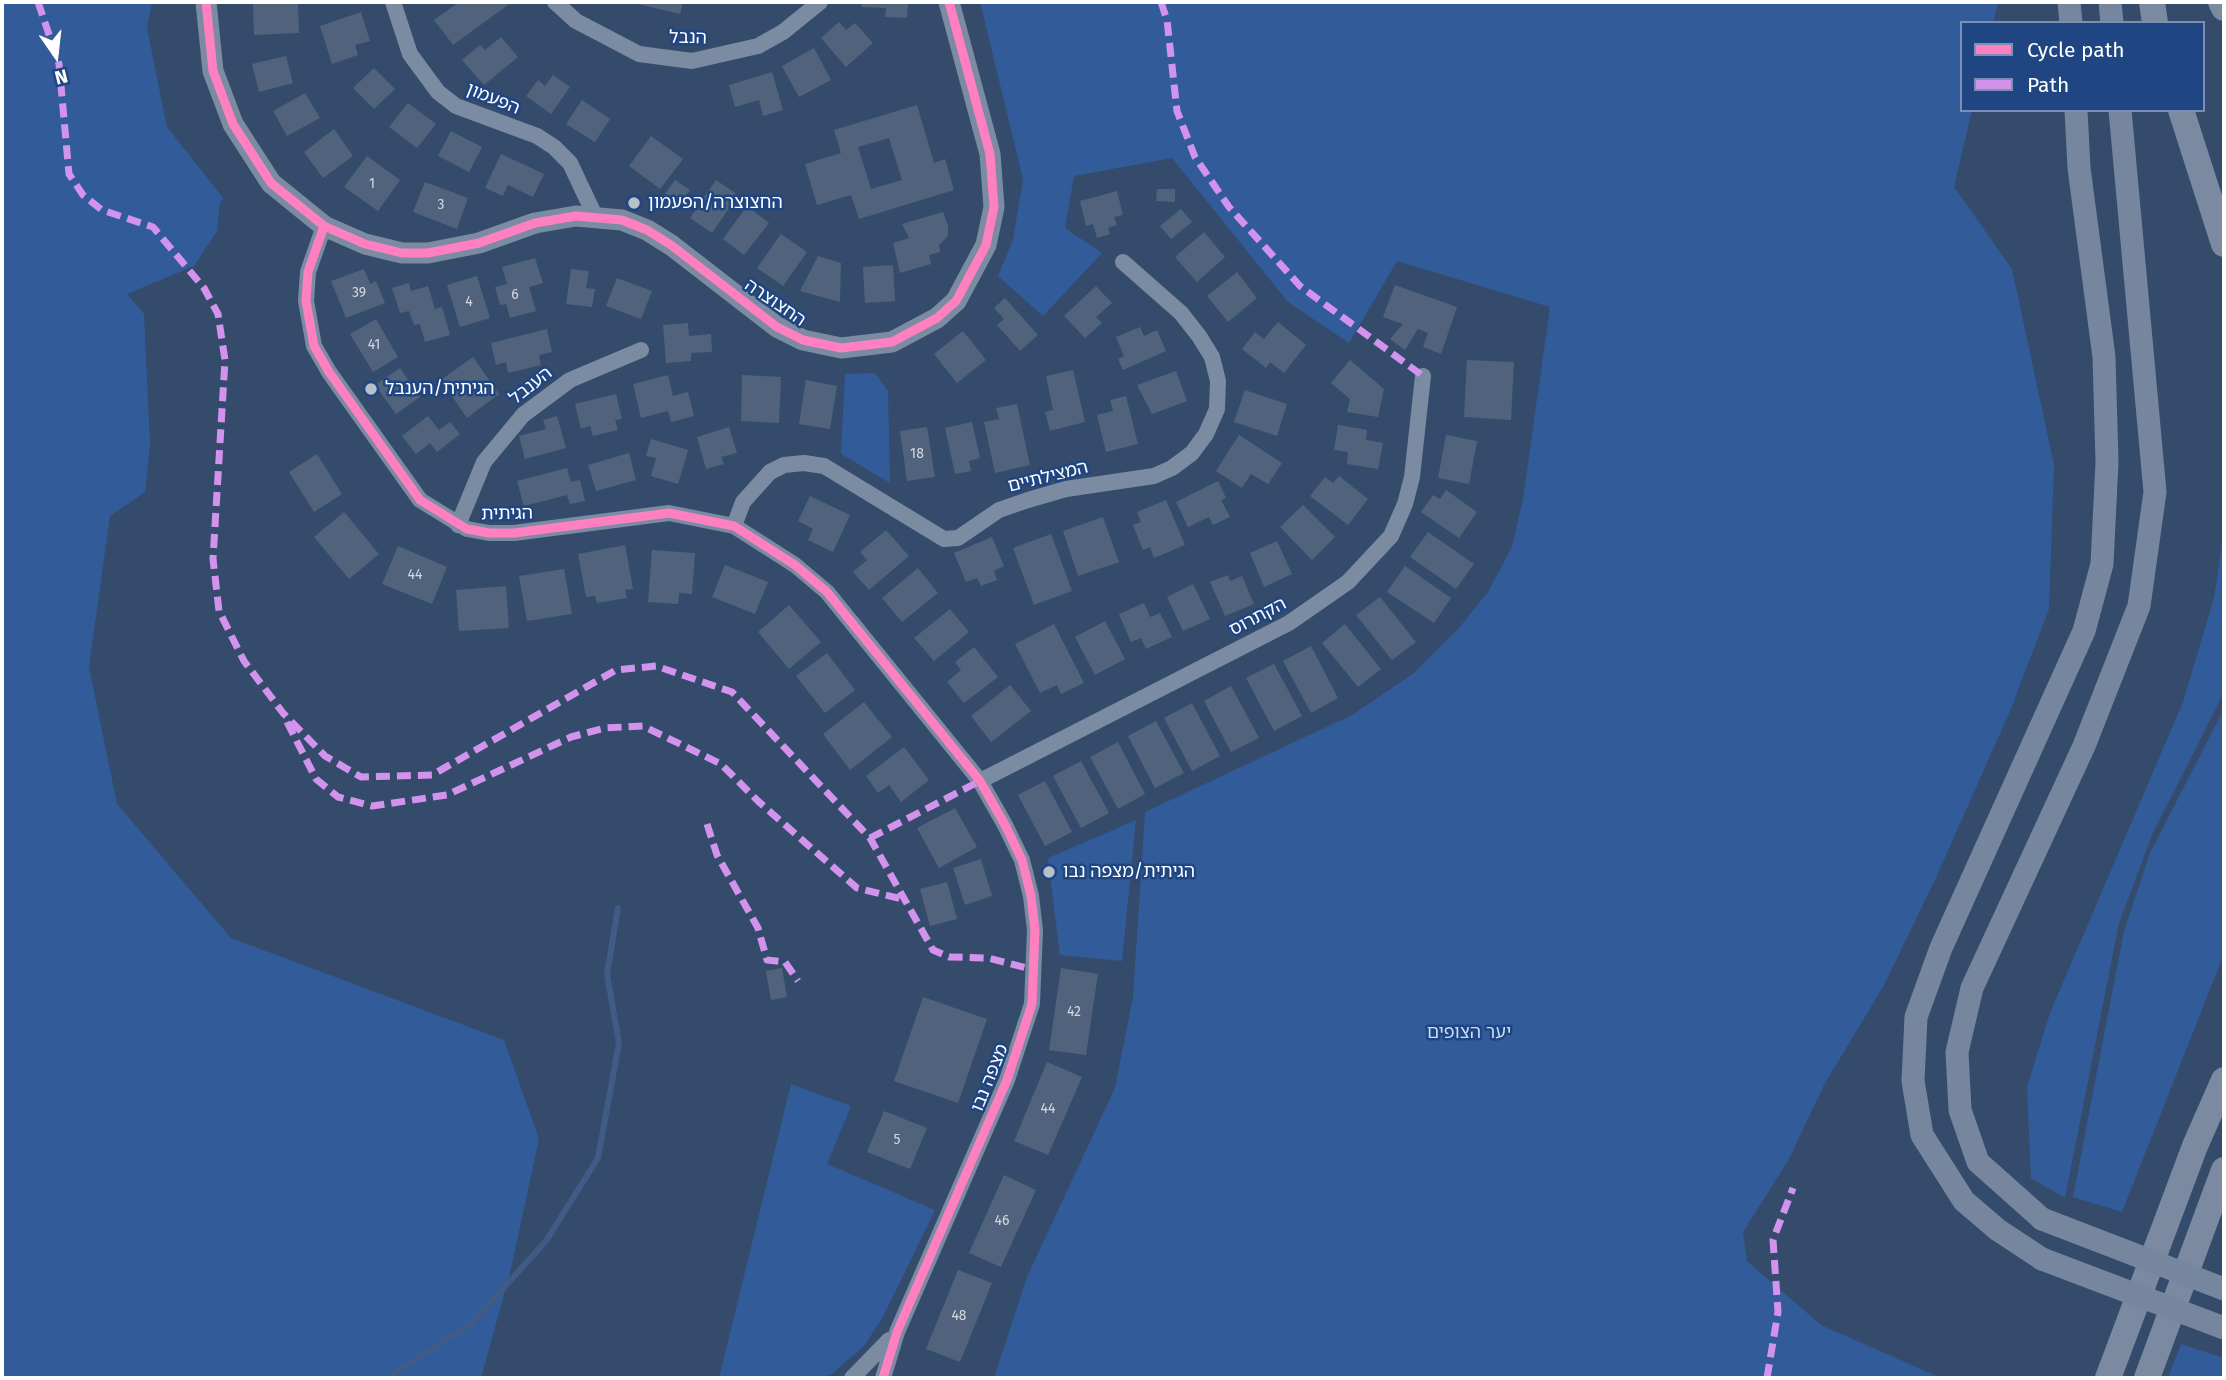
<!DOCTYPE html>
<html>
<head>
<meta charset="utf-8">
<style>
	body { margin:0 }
	#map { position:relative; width:2226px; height:1380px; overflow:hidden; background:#354b6c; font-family:"Fira Sans",sans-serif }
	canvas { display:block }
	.frame { position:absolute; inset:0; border:4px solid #fff; pointer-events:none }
	.legend { position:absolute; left:1960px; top:21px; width:245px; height:91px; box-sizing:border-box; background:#1f4682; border:2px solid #7990b4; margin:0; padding:9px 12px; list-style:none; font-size:21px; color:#fff }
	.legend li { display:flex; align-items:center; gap:14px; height:35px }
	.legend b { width:35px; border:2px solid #7990b4 }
	.north { position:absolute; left:21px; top:21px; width:70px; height:70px; -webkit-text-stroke:5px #1f4682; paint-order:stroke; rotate:166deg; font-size:19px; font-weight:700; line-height:28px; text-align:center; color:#fff }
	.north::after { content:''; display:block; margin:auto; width:24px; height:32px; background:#fff; clip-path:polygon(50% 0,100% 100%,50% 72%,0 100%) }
</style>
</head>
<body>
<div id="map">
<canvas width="2226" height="1380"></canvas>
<div class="frame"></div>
<ul class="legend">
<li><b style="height:9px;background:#ff80c0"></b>Cycle path</li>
<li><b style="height:9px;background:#d193ec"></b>Path</li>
</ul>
<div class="north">N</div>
</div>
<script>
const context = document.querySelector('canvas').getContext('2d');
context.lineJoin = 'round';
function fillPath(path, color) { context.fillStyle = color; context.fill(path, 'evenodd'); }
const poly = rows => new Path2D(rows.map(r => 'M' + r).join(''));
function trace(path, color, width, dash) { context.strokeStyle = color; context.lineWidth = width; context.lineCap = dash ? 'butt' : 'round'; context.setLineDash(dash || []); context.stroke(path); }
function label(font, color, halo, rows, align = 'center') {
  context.font = font + ' "Fira Sans","Noto Sans Hebrew",sans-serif'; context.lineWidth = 5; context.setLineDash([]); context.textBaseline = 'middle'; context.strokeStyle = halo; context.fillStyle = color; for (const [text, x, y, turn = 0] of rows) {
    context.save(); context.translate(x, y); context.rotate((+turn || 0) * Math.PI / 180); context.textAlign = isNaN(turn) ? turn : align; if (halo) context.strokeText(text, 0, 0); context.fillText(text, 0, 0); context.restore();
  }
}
fillPath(poly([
	[2,2,152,2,147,28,167,127,224,199,220,202,217,231,194,266,127,294,144,314,150,444,145,492,110,516,89,667,117,804,231,938,504,1040,539,1139,510,1273,481,1378,2,1378],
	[980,2,1998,2,1993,23,1962,23,1962,110,1972,110,1954,187,2012,269,2054,465,2049,609,2010,711,1935,880,1883,987,1825,1083,1789,1159,1743,1232,1747,1261,1821,1325,1941,1378,994,1378,1027,1277,1115,1088,1133,997,1145,812,1352,715,1414,673,1458,629,1488,592,1512,547,1523,499,1550,307,1397,261,1349,343,1288,302,1172,158,1074,176,1065,228,1102,253,1043,316,998,276,1013,240,1023,179],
	[875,373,888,391,890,483,841,454,845,374],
	[2224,531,2224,692,2152,835,2119,923,2065,1198,2031,1178,2027,1087,2050,1013,2183,702,2214,598],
	[2224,709,2224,954,2122,1212,2073,1197,2124,931,2150,853],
	[1136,820,1122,961,1060,955,1048,858],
	[791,1084,851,1106,827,1164,935,1210,882,1319,863,1347,833,1373,824,1378,719,1378],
	[2181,1344,2224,1358,2224,1378,2168,1378]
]), '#325b9a');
trace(poly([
	[387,1378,471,1324,546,1241,598,1158,619,1043,607,974,618,908]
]), '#3f5b86', 6);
fillPath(poly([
	[298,2,299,33,254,35,253,3],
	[459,2,512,2,453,45,434,20],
	[629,2,683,2,680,14],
	[862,2,908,2,907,18,885,17,886,8,861,7],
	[361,12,370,41,355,45,358,55,332,64,320,26],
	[839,22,846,30,855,23,873,43,846,67,821,38],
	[501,37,518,57,484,85,462,60,480,45,485,50],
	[814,48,831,80,799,97,782,66],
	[286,56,293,83,259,92,252,64],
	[374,68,395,89,374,109,353,88],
	[772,72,783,110,763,116,759,100,735,107,729,85],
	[553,75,570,87,551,114,526,96,538,80,545,86],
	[305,93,320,118,287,136,273,111],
	[582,100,610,119,595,142,566,124],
	[408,103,436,124,417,148,389,127],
	[917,105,934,163,945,159,954,190,859,219,851,195,817,205,805,164,841,153,834,130],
	[889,138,902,180,871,189,858,147],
	[334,129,353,156,323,178,304,152],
	[451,131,482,147,469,172,438,156],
	[651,136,683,159,660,189,629,166],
	[501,154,544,174,533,197,508,185,503,196,485,188],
	[367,156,400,180,378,211,344,187],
	[675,180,690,190,680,204,665,194],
	[716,180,738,195,712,233,690,218],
	[425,182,468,198,457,229,413,212],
	[1157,189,1175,189,1175,202,1156,201],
	[1117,191,1123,215,1114,217,1117,225,1108,228,1110,234,1097,238,1093,224,1086,226,1080,201],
	[747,206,769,223,744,255,723,239],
	[1181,209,1192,222,1171,239,1160,226],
	[943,212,948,225,948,236,939,245,940,252,929,255,931,264,900,273,893,243,909,238,902,224],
	[1204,232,1225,257,1197,282,1175,257],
	[781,234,807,252,783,286,757,268],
	[818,256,841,263,840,302,800,291],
	[535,258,543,283,529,287,536,311,510,318,506,304,500,305,495,287,507,284,502,267],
	[893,265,895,301,865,303,863,267],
	[364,269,370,284,376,281,385,303,346,318,331,281],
	[571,269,589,271,586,288,595,289,592,307,566,304],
	[1237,272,1257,298,1228,322,1207,296],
	[477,276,490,318,460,327,447,285],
	[617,278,652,291,641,319,606,306],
	[409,283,411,291,428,286,435,309,442,307,450,335,425,342,420,324,414,325,409,311,400,313,392,288],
	[1395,285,1457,307,1441,354,1423,347,1428,333,1418,329,1405,350,1390,339,1403,324,1383,317],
	[1096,286,1112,303,1096,317,1102,323,1085,338,1064,316],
	[1005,298,1038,335,1020,351,997,325,1004,319,994,308],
	[376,319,398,357,373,372,350,334],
	[1278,322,1306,345,1284,373,1270,362,1266,368,1242,349,1255,332,1264,339],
	[688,323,689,336,711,334,712,352,691,353,691,361,666,363,663,325],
	[1140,327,1144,336,1157,330,1166,351,1123,370,1118,359,1124,356,1116,337],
	[547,329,552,352,539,355,541,365,508,373,506,362,496,365,491,343],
	[963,331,986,360,957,383,934,354],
	[473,357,499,394,467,418,441,380],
	[1350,360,1384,389,1378,417,1347,412,1350,399,1331,383],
	[1467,360,1514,362,1511,420,1464,417],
	[400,368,420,397,396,414,375,385],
	[1073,370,1085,422,1050,431,1045,412,1053,410,1046,376],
	[1176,371,1187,401,1152,414,1137,385],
	[668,375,673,396,688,392,694,416,671,422,668,411,641,418,633,384],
	[742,375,781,377,779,423,741,421],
	[806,380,837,386,830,429,799,424],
	[1245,390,1287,404,1277,436,1234,422],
	[616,394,622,419,615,420,618,430,593,436,590,426,581,429,575,404],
	[1126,396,1138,444,1106,452,1097,415,1113,411,1110,400],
	[1017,404,1030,465,995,473,984,422,999,419,996,408],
	[428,416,439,430,450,422,460,434,437,452,430,443,416,454,402,436],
	[557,416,566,448,525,459,519,436,546,429,543,420],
	[972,422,980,458,969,461,971,471,955,474,945,428],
	[1338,425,1367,430,1366,440,1383,443,1378,469,1347,464,1348,452,1334,450],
	[729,427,737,453,721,457,724,464,706,469,697,437],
	[927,427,935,477,907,481,900,431],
	[1239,435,1282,463,1268,484,1251,474,1242,488,1216,471],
	[1446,435,1477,441,1469,484,1438,478],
	[651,439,688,450,678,484,651,476,656,458,646,456],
	[629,453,636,480,596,491,588,465],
	[317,454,342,494,314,512,289,472],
	[567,468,571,482,580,480,585,501,570,504,567,495,524,506,517,481],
	[1339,476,1368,499,1348,525,1310,496,1325,477,1333,483],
	[1218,481,1226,498,1221,500,1230,517,1213,525,1209,517,1188,527,1176,502],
	[1446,490,1477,512,1459,538,1421,512,1433,495,1440,499],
	[810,496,850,515,833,552,808,540,813,529,798,521],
	[1166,500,1185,545,1154,558,1150,547,1143,550,1133,525,1141,522,1137,512],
	[1303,505,1335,537,1312,560,1280,527],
	[344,512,379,554,349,579,314,537],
	[1103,517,1119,562,1078,576,1063,531],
	[886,530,909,556,869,590,853,572,867,560,860,552],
	[1428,532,1474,564,1456,589,1410,557],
	[1051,534,1072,591,1034,605,1013,548],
	[992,537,1004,566,994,571,997,580,981,586,977,578,966,582,954,553],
	[1277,541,1292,574,1264,587,1250,553],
	[625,545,633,589,625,590,627,598,597,603,595,596,586,597,578,554],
	[398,546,447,567,432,604,382,584],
	[652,550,695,553,692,594,679,593,678,604,648,602],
	[725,565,768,582,755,614,712,597],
	[1405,566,1451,598,1434,623,1387,592],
	[918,568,938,593,902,622,882,598],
	[564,569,572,614,527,621,519,576],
	[1228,575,1230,581,1242,576,1254,604,1225,616,1210,582],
	[1193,584,1210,619,1183,631,1167,597],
	[506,586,509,628,459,631,456,590],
	[1380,597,1416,642,1392,660,1356,615],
	[1144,603,1150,617,1160,613,1172,637,1146,649,1141,638,1131,642,1119,614],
	[789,605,821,642,789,669,758,632],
	[950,609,969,632,934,661,914,638],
	[1105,621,1125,659,1095,675,1075,637],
	[1054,624,1084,683,1061,694,1057,685,1040,693,1015,644],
	[1345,624,1381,669,1358,687,1322,643],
	[1311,646,1338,698,1311,713,1283,661],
	[974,647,998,677,964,703,947,682,961,670,955,662],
	[827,653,855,690,825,713,796,676],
	[1274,664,1302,716,1274,731,1246,678],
	[1010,685,1031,711,991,742,971,716],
	[1231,686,1259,738,1231,752,1204,701],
	[864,702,892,737,850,770,823,734],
	[1192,703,1220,756,1192,771,1164,718],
	[1156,721,1184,773,1155,788,1128,736],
	[1118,742,1145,794,1118,809,1090,757],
	[904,747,929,780,901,802,889,785,878,793,866,776],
	[1081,761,1109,813,1081,828,1053,776],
	[1045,781,1072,832,1045,846,1018,795],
	[955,808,977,847,939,868,917,828],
	[981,859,992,896,965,905,953,868],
	[947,882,957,919,930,926,920,889],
	[782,968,787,997,771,1000,766,971],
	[1061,968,1098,974,1086,1055,1049,1050],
	[923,997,987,1019,958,1103,894,1081],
	[1047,1062,1082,1077,1048,1155,1014,1141],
	[884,1111,927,1128,910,1169,867,1152],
	[1004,1175,1036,1190,1001,1267,969,1253],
	[958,1270,992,1283,960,1362,926,1349]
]), '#51637c');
trace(poly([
	[393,2,410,54,438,92,456,106,537,136,554,147,570,163,595,216],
	[555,2,576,21,639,54,692,61,758,46,783,32,820,2],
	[324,226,308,272,306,301,314,346,329,372,420,500,467,529,489,533,514,533,669,513,734,526,795,565,827,592,980,781,1005,825,1022,860,1031,896,1035,930,1032,1004,1007,1080,897,1332,883,1378],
	[458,525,484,462,523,415,570,380,641,350],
	[734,526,743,502,770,472,784,465,804,463,824,466,944,539,958,538,999,510,1028,500,1066,489,1154,476,1172,468,1192,453,1206,434,1217,409,1218,381,1212,357,1199,336,1181,313,1123,262],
	[980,781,1289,623,1348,582,1391,536,1405,504,1412,477,1423,376],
	[852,1378,889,1340]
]), '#7b8ba2', 16);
trace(poly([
	[206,2,213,71,233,124,271,183,324,226,365,244,402,253,428,253,479,243,535,223,576,216,622,220,647,230,671,245,777,327,803,340,841,348,892,342,937,318,956,301,986,245,994,207,990,154,949,2]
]), '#7b8ba2', 21);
trace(poly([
	[2069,2,2071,23],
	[2110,2,2112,23],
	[2042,1219,1978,1162,1960,1110,1957,1052,1972,988,2084,746,2139,606,2155,492,2120,110],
	[2042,1259,1998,1230,1964,1201,1922,1135,1913,1081,1916,1017,1941,948,2084,631,2102,564,2107,462,2104,357,2079,168,2076,110]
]), '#76869e', 23);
trace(poly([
	[2152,2,2155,23],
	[2221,2,2224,8],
	[2181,110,2224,244],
	[2108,1378,2195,1146,2224,1080],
	[2147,1378,2224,1170]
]), '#7b8aa0', 26);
trace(poly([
	[2042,1219,2224,1289],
	[2042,1259,2224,1328]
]), '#76869e', 23);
trace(poly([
	[38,2,59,64,69,174,83,195,102,210,153,227,204,288,218,314,225,360,213,559,219,611,244,661,283,713,325,756,361,777,432,775,616,670,656,666,732,692,870,838,933,950,949,957,988,958,1035,970],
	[1161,2,1167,20,1177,111,1195,157,1229,207,1300,286,1423,376],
	[287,722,316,779,338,797,372,806,447,795,571,737,605,728,643,726,721,764,759,802,857,888,906,900],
	[707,824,717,855,758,928,767,960,785,962,798,981],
	[870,838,980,781],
	[1767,1378,1778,1312,1773,1240,1793,1188]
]), '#d193ec', 7, [14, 7]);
trace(poly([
	[206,2,213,71,233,124,271,183,324,226,365,244,402,253,428,253,479,243,535,223,576,216,622,220,647,230,671,245,777,327,803,340,841,348,892,342,937,318,956,301,986,245,994,207,990,154,949,2],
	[324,226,308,272,306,301,314,346,329,372,420,500,467,529,489,533,514,533,669,513,734,526,795,565,827,592,980,781,1005,825,1022,860,1031,896,1035,930,1032,1004,1007,1080,897,1332,883,1378]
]), '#ff80c0', 9);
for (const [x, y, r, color] of [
	[634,203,7,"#b8c0cc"],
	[371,389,7,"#b8c0cc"],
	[1049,872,7,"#b8c0cc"]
]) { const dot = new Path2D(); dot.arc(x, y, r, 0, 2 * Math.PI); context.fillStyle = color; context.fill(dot); trace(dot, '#1f4682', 2.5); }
label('14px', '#d4d8de', null, [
	["1",372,184],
	["3",441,205],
	["39",359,293],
	["6",515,295],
	["4",469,302],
	["41",374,345],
	["18",917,454],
	["44",415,575],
	["42",1074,1012],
	["44",1048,1109],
	["5",897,1140],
	["46",1002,1221],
	["48",959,1316]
]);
label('18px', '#fff', '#1f4682', [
	["הנבל",688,38,1],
	["הפעמון",493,99,22],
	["החצוצרה",775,303,34],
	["הענבל",531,386,-38],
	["המצילתיים",1048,477,-14],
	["הגיתית",507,514,-1],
	["הקתרוס",1258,617,-28],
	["מצפה נבו",990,1078,-68]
]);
label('18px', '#fff', '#1f4682', [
	["החצוצרה/הפעמון",648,203],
	["הגיתית/הענבל",385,389],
	["הגיתית/מצפה נבו",1063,872]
], 'left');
label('18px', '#c9dcf7', '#1f4682', [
	["יער הצופים",1469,1033]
]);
</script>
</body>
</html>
